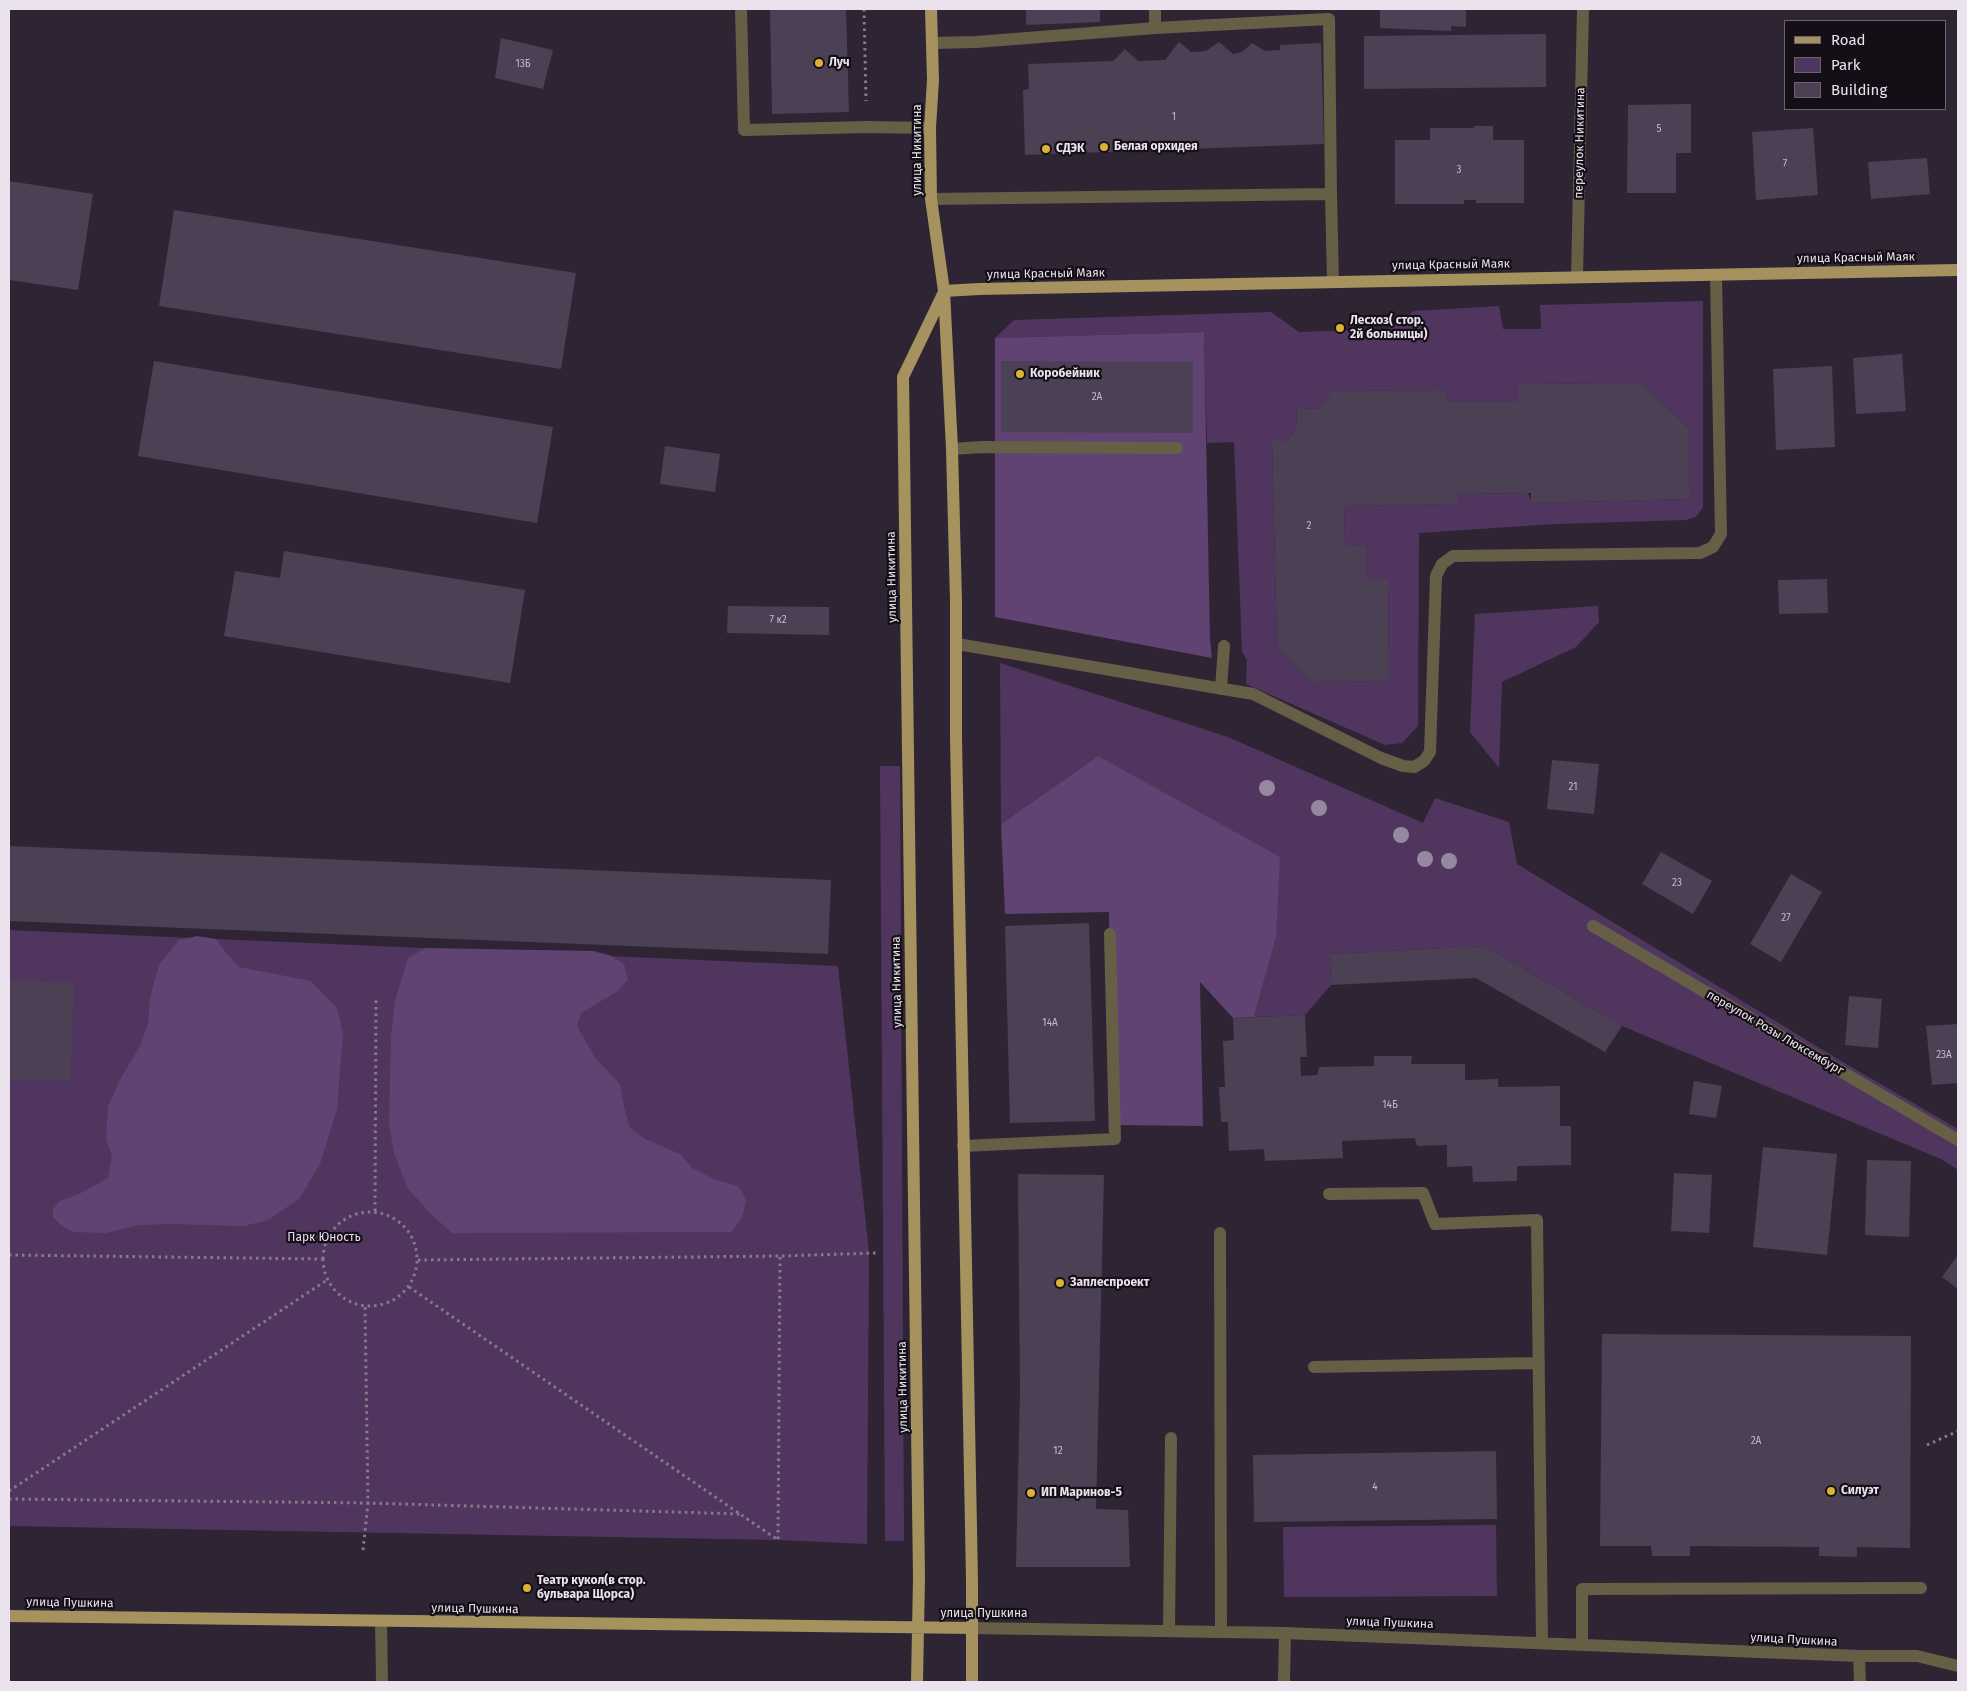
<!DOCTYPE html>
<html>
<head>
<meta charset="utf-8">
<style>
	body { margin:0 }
	#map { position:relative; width:1967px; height:1691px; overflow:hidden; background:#2e2434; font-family:"Fira Sans",sans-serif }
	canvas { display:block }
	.frame { position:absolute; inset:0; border:10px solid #eae3ee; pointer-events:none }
	.legend { position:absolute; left:1784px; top:20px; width:162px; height:90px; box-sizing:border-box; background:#140f17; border:1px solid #6a646d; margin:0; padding:6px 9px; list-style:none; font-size:15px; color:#eae3ee }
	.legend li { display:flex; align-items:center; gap:10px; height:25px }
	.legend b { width:25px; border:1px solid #6a646d }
</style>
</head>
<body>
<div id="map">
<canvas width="1967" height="1691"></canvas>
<div class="frame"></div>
<ul class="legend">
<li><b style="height:6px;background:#a5925f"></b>Road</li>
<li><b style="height:14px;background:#50365f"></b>Park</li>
<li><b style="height:14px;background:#4c4154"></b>Building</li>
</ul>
</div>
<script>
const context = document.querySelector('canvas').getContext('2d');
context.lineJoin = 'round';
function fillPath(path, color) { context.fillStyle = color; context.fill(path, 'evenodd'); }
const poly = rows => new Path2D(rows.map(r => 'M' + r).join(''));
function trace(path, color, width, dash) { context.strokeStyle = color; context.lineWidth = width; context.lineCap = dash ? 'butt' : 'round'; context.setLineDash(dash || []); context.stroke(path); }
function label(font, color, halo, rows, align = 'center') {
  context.font = font + ' "Fira Sans",sans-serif'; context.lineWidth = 4.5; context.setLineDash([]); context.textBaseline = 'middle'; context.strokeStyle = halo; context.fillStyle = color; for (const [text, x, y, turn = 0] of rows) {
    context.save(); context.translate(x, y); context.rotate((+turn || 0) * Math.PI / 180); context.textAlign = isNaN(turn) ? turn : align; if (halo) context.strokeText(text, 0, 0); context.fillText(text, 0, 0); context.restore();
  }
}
fillPath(poly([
	[1703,301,1703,507,1696,517,1686,520,1555,524,1419,533,1418,726,1402,743,1385,745,1246,684,1247,660,1242,652,1234,442,1207,443,1204,332,995,338,1014,320,1271,312,1299,332,1387,329,1414,311,1499,306,1503,329,1541,329,1540,305],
	[1640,383,1689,428,1690,499,1532,503,1528,493,1457,494,1457,504,1344,506,1345,546,1366,546,1366,580,1388,580,1389,681,1311,682,1277,645,1272,441,1287,441,1296,430,1297,408,1319,409,1334,391,1446,390,1447,402,1519,402,1519,384],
	[1598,606,1599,622,1576,647,1502,682,1499,768,1470,732,1475,614],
	[1000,663,1228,737,1423,823,1435,798,1509,822,1517,864,1846,1064,1958,1129,1958,1170,1941,1159,1622,1026,1484,946,1330,954,1331,985,1305,1015,1254,1017,1276,938,1098,756,1001,824],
	[880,766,900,766,904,1541,885,1541],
	[9,930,838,966,869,1252,867,1544,778,1540,9,1526],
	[1496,1525,1497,1596,1284,1597,1283,1527]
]), '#50365f');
fillPath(poly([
	[1204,332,1210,640,1212,658,995,617,995,338],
	[1098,756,1280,857,1276,938,1254,1017,1233,1018,1200,982,1203,1126,1112,1125,1109,912,1005,914,1001,824],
	[197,936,216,939,227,954,239,967,311,981,337,1008,343,1033,337,1109,320,1164,299,1199,268,1220,244,1226,172,1224,139,1225,106,1233,73,1232,61,1225,53,1217,53,1209,60,1201,79,1194,108,1178,112,1156,106,1139,108,1106,122,1076,139,1048,148,1024,150,998,159,965,179,940],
	[426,948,593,951,609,955,624,964,628,979,618,991,581,1013,577,1026,594,1056,620,1085,624,1107,630,1128,645,1139,680,1154,692,1168,714,1179,738,1186,746,1200,742,1218,731,1232,452,1233,431,1214,408,1189,394,1153,389,1124,391,1037,395,1001,408,958]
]), '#604273');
fillPath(poly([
	[770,9,846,9,849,112,772,114],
	[1026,9,1100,9,1100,22,1026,25],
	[1380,9,1466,9,1466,27,1451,26,1451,31,1380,28],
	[1546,34,1546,87,1364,89,1364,36],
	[501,38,553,50,543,89,495,78],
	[1179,42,1191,52,1206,51,1219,42,1233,54,1242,52,1252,43,1265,51,1280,50,1280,45,1321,43,1324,144,1025,155,1023,90,1029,89,1028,64,1113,61,1125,49,1138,61,1165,60],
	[1691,104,1691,153,1676,153,1676,193,1627,193,1628,105],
	[1474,126,1493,126,1493,140,1524,140,1524,203,1476,203,1476,200,1464,200,1464,204,1395,204,1395,140,1430,140,1430,128,1474,128],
	[1813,128,1818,195,1756,200,1752,132],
	[1927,158,1930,194,1871,199,1868,162],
	[9,181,93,194,78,290,9,280],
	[174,210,576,273,561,369,159,306],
	[1902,354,1906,411,1856,414,1853,358],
	[154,361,553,427,537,523,138,456],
	[1001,361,1193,362,1193,433,1001,432],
	[1832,366,1835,447,1776,450,1773,369],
	[1640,383,1689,428,1690,499,1531,503,1531,493,1457,494,1458,504,1344,506,1345,546,1366,546,1366,580,1388,579,1389,681,1311,682,1277,645,1272,441,1287,441,1296,430,1297,408,1319,409,1333,391,1446,390,1447,402,1519,402,1519,384],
	[665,446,720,454,715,492,660,484],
	[284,551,525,590,510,683,224,636,235,571,280,578],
	[1827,579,1828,613,1779,614,1778,580],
	[728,606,829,607,829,635,727,633],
	[1552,760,1599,764,1594,814,1547,809],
	[9,846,831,880,828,954,9,921],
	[1661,852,1712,881,1693,914,1642,884],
	[1791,874,1822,892,1781,962,1750,944],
	[1089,923,1095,1121,1010,1123,1005,926],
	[1484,946,1622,1026,1605,1052,1476,978,1331,985,1330,954],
	[9,981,74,983,70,1081,9,1079],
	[1849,996,1882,999,1878,1048,1845,1045],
	[1305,1015,1307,1057,1300,1057,1301,1076,1317,1075,1319,1067,1374,1066,1374,1056,1412,1056,1411,1064,1465,1064,1465,1080,1498,1079,1498,1087,1560,1086,1560,1126,1571,1126,1571,1165,1517,1166,1517,1181,1473,1182,1472,1166,1447,1167,1447,1145,1417,1146,1415,1138,1342,1141,1343,1158,1265,1161,1264,1149,1229,1151,1228,1122,1221,1122,1219,1087,1225,1087,1223,1041,1234,1040,1233,1018],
	[1958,1024,1958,1083,1932,1085,1926,1026],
	[1694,1081,1722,1086,1716,1118,1689,1114],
	[1763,1147,1837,1154,1827,1255,1753,1247],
	[1867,1160,1911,1161,1909,1237,1865,1235],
	[1674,1173,1712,1175,1709,1233,1671,1231],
	[1018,1174,1104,1175,1096,1509,1128,1510,1130,1567,1016,1567,1020,1391],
	[1958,1255,1958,1289,1942,1277],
	[1602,1334,1911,1336,1910,1548,1857,1547,1857,1557,1819,1556,1819,1547,1690,1546,1690,1556,1652,1556,1651,1546,1600,1546],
	[1496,1451,1497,1519,1254,1522,1253,1455]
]), '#4c4154');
trace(poly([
	[864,9,866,101],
	[375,1211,376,1000],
	'323 1259a47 47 0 1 1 94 0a47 47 0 1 1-94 0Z',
	[9,1255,322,1259],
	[418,1260,780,1256,876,1253],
	[409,1287,778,1540,780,1256],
	[1927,1445,1958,1431],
	[9,1491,327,1280],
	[9,1499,368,1503,741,1514],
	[363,1550,368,1503,365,1307]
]), '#847c89', 3, [2.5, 4]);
trace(poly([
	[741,9,744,130,867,127,930,128],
	[1155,9,1155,28],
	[932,43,976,42,1155,28,1329,19,1331,194],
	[931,199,1331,194,1333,282],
	[1577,276,1583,9],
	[952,449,982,447,1177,448],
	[957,644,1253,694,1381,758,1403,766,1414,767,1424,761,1430,752,1436,576,1442,564,1453,556,1700,553,1713,547,1721,534,1716,275],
	[1221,689,1224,646],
	[1593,926,1958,1140],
	[963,1146,1115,1139,1110,934],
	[1329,1194,1423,1193,1435,1224,1537,1220,1542,1642],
	[1220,1233,1221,1632],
	[1314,1367,1539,1363],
	[381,1621,382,1682],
	[971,1628,1285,1633,1859,1656,1917,1656,1958,1666],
	[1169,1630,1171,1438],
	[1582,1644,1582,1589,1921,1588],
	[1859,1656,1860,1682],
	[1284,1682,1285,1633]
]), '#675e46', 12);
trace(poly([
	[931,9,933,80,930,128,931,199,944,291,952,449,956,601,956,738,972,1580,972,1682],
	[944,291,979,289,1958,270],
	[9,1616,971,1628],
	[917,1682,919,1577,903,377,943,294]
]), '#a5925f', 12);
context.fillStyle = '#9688a0';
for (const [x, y] of [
	[1267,788],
	[1319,808],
	[1401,835],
	[1425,859],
	[1449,861]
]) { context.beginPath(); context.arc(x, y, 8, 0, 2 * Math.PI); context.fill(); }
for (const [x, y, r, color] of [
	[819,63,5,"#dbb233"],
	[1104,147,5,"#dbb233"],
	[1046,149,5,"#dbb233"],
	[1340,328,5,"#dbb233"],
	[1020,374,5,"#dbb233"],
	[1060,1283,5,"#dbb233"],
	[1831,1491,5,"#dbb233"],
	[1031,1493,5,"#dbb233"],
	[527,1588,5,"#dbb233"]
]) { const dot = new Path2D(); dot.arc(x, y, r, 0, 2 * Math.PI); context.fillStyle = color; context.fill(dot); trace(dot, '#140f17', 2); }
label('10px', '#c2bac8', null, [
	["13Б",523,64],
	["1",1174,117],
	["5",1659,129],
	["7",1785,164],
	["3",1459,170],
	["2А",1097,397],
	["2",1309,526],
	["7 к2",778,620],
	["21",1573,787],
	["23",1677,883],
	["27",1786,918],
	["14А",1050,1023],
	["23А",1944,1055],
	["14Б",1390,1105],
	["2А",1756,1441],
	["12",1058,1451],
	["4",1375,1487]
]);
label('bold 12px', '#eae3ee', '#140f17', [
	["Луч",829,63],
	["Белая орхидея",1114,147],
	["СДЭК",1056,149],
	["Лесхоз( стор.",1350,321],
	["2й больницы)",1350,335],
	["Коробейник",1030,374],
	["Заплеспроект",1070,1283],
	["Силуэт",1841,1491],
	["ИП Маринов-5",1041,1493],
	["Театр кукол(в стор.",537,1581],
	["бульвара Щорса)",537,1595]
], 'left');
label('12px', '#eae3ee', '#140f17', [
	["переулок Никитина",1580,143,-89],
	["улица Никитина",918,150,-90],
	["улица Красный Маяк",1856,258,-1],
	["улица Красный Маяк",1451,265,-1],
	["улица Красный Маяк",1046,274,-1],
	["улица Никитина",892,577,-91],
	["улица Никитина",897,982,-91],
	["переулок Розы Люксембург",1775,1033,30],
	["улица Никитина",903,1387,-91],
	["улица Пушкина",70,1603,1],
	["улица Пушкина",475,1609,1],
	["улица Пушкина",984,1614],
	["улица Пушкина",1390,1623,2],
	["улица Пушкина",1794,1640,3]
]);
label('12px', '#ebd9f8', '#140f17', [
	["Парк Юность",324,1238]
]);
</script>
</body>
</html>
